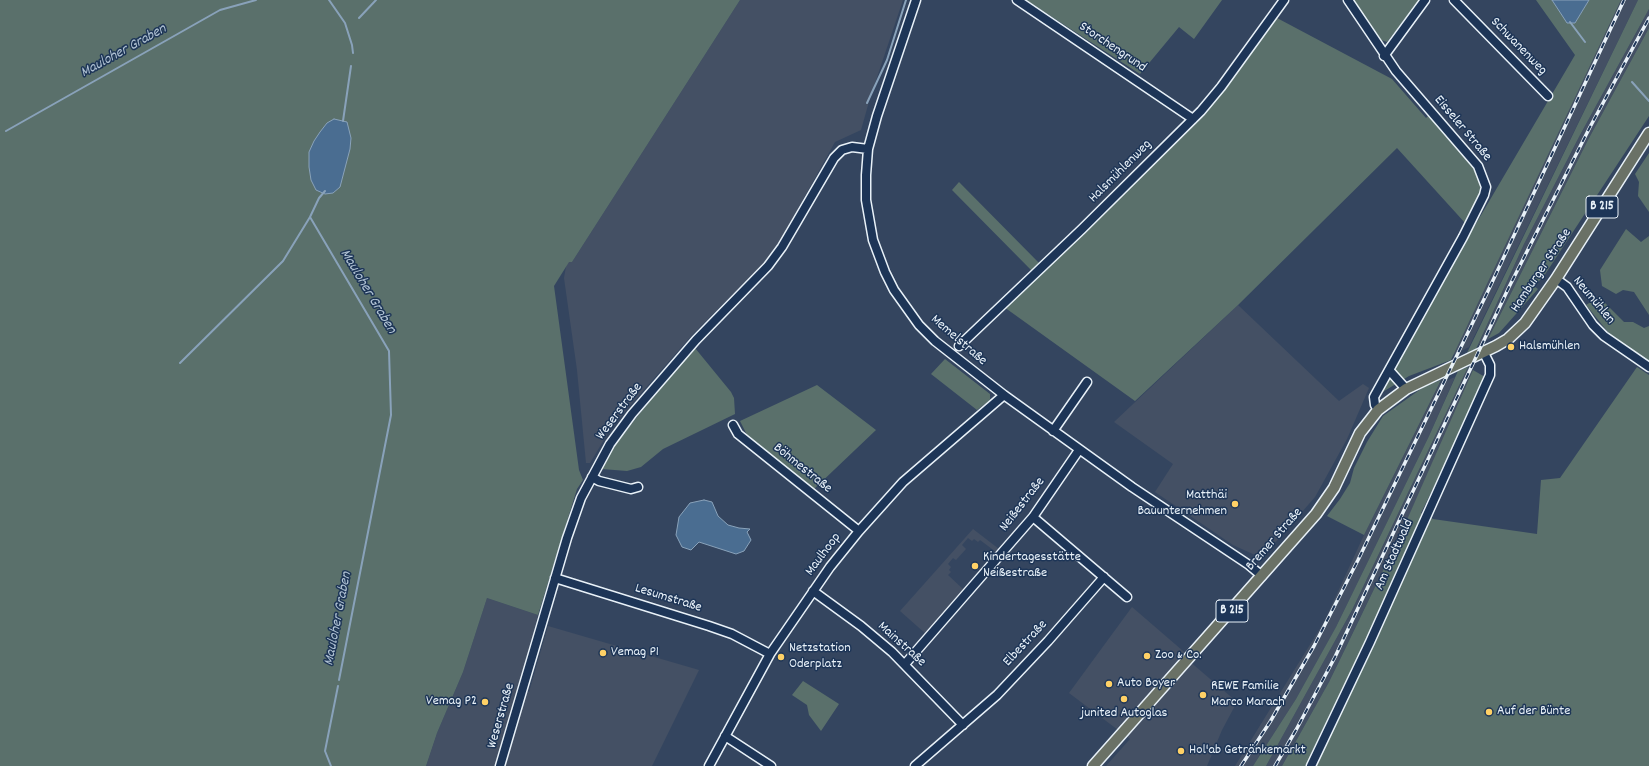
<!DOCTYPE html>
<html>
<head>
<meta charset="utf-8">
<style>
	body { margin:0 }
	canvas { display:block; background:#34455f }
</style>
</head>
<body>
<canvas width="1649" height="766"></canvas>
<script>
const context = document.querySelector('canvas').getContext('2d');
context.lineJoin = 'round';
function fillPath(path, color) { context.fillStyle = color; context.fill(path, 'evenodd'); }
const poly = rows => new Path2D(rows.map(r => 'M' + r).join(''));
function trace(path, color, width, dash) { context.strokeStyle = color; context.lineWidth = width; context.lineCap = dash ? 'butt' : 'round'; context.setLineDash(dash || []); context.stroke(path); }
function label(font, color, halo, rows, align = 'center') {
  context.font = font + ' Dekko,sans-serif'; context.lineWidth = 3; context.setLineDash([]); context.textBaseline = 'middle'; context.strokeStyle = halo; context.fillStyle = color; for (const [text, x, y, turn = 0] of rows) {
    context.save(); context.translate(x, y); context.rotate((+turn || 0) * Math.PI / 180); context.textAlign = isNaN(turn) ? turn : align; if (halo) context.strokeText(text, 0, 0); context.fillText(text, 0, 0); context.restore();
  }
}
fillPath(poly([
	[740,0,903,0,870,98,861,130,835,142,776,248,761,266,693,334,627,409,608,433,590,463,586,463,577,370,564,278,567,261,572,262],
	[1621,0,1638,0,1469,347,1453,355,1501,251],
	[1649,9,1649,28,1589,138,1488,339,1478,345,1524,244,1580,135],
	[1238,305,1339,401,1363,384,1369,388,1347,439,1315,497,1267,552,1261,555,1255,555,1233,545,1155,492,1173,464,1114,422],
	[1468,367,1473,370,1444,439,1402,531,1329,682,1282,766,1266,766,1352,610],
	[1455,377,1429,436,1336,627,1296,699,1253,766,1235,766,1324,622,1364,535,1439,384],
	[973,529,999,549,996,552,980,540,978,542,974,539,972,541,968,538,962,545,966,549,956,560,953,558,948,564,951,567,949,570,951,572,948,575,964,590,926,634,900,611],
	[487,598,538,615,518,689,529,692,548,626,699,670,652,766,426,766,437,733,463,672],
	[1132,607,1190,657,1188,660,1237,702,1222,730,1207,766,1106,766,1130,739,1069,693]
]), '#445064');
fillPath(poly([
	[0,0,740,0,572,262,569,262,554,286,579,470,583,480,577,489,538,615,487,598,463,672,437,733,426,766,0,766],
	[1026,0,1222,0,1194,39,1179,27,1140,74],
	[1354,0,1420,0,1387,42,1378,39],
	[1536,0,1552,0,1568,23,1575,23,1589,0,1621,0,1451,360,1409,376,1381,393,1397,360,1430,302,1575,55],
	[1638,0,1649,0,1649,9,1580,135,1524,244,1476,349,1467,353],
	[1277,18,1392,79,1426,118,1429,115,1475,168,1480,180,1480,195,1466,224,1397,148,1238,305,1135,401,1004,307,1206,112],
	[1649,28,1649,116,1544,276,1534,286,1538,289,1508,323,1499,333,1488,339,1589,138],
	[1649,153,1649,212,1638,196,1639,182,1635,174],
	[959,182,1040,264,1032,271,952,190],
	[1626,229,1641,242,1649,236,1649,315,1634,292,1623,290,1616,294,1602,286,1600,270],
	[1599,297,1624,322,1633,322,1644,328,1649,326,1649,323,1649,364,1612,337,1586,305],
	[695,348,731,392,734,398,735,414,663,449,641,467,627,471,602,469,612,449,665,381],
	[945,359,990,394,990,399,989,401,977,410,931,374],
	[1468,367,1352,610,1266,766,1253,766,1296,699,1336,627,1429,436,1458,371],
	[1637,367,1649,375,1649,766,1282,766,1329,682,1347,645,1402,531,1473,370,1485,377,1476,401,1421,513,1433,519,1537,534,1541,480,1560,478],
	[1441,380,1364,535,1327,516,1340,499,1350,483,1354,468,1367,442,1383,416,1425,386],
	[817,385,876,430,814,489,749,439,740,421],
	[803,681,839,704,821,731,809,715,807,705,792,695]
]), '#5a706b');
const water = poly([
	[1552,0,1589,0,1575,23,1567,23,1552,0],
	[334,119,347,122,351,138,350,149,340,187,333,193,325,194,316,190,311,180,309,167,309,152,314,141,320,132,327,123,334,119],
	[704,500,712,502,718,516,728,525,739,528,750,529,747,532,751,540,744,551,736,554,699,542,691,550,682,547,676,535,679,517,690,503,704,500]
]);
fillPath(water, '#4a6d91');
trace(water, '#89a2ba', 1);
trace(poly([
	[329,0,345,23,352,45,353,53],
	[359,18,376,0],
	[1570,22,1585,42],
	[1632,82,1649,101],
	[867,103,887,60,906,0],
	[343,121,351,66],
	[6,131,220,10,256,0],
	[310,217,389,351,391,415,339,680],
	[180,363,283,261,310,217,319,198,325,191],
	[331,766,325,751,338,686]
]), '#89a2ba', 2);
const minor = poly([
	[916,0,877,116,868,149,866,175,866,200,873,240,885,272,894,290,919,325,935,341,1004,395,1132,487,1249,565,1262,576],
	[1017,0,1193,119],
	[1348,0,1396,71,1478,166,1486,187,1484,195,1463,237,1374,397,1375,405,1378,410],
	[1454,0,1548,96],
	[1384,56,1425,0],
	[1556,279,1567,287,1593,325,1604,336,1649,367],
	[959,346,1082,229,1201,111,1221,87,1284,0],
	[1389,370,1406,389],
	[733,425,738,434,859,531],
	[1053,431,1087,382],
	[592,477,599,481,631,489,638,487],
	[1033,517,1127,597],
	[555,578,709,626,732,634,770,654],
	[813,591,861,626,892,652,963,725],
	[905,664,1033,517,1079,450],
	[725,736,771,766],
	[500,766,567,538,581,498,610,444,632,414,696,340,768,266,782,247,834,158,842,150,852,147,868,149],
	[709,766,770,654,830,567,859,531,903,482,1004,395],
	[915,766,997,695,1048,641,1104,577],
	[1311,766,1370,642,1485,386,1490,375,1490,365,1484,353]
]);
const major = poly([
	[1093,766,1316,514,1334,488,1360,433,1378,410,1406,389,1496,346,1508,339,1525,323,1556,279,1649,133]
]);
trace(minor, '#e8f1f8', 11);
trace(major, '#e8f1f8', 13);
trace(minor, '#1d3557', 8);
trace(major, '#6a7166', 10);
const rail = poly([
	[1241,766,1270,722,1314,646,1358,560,1488,291,1624,0],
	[1275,766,1296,730,1335,657,1509,287,1590,127,1649,18]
]);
trace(rail, '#e8f1f8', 3.5);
trace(rail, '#1d3557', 2, [6]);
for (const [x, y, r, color] of [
	[1511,347,4,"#ffd166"],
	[1235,504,4,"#ffd166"],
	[975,566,4,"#ffd166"],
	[603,653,4,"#ffd166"],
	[1147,656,4,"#ffd166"],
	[781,657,4,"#ffd166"],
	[1109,684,4,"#ffd166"],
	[1203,695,4,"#ffd166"],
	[1124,699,4,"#ffd166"],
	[485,702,4,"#ffd166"],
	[1489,712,4,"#ffd166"],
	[1181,751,4,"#ffd166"]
]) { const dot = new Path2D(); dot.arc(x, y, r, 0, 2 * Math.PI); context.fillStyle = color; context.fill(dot); trace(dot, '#1d3557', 1.5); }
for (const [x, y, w] of [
	[1602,207,32],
	[1232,611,32]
]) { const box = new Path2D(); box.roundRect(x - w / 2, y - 11, w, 22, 3); context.fillStyle = '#1d3557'; context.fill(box); trace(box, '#e8f1f8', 1); }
label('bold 13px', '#e8f1f8', null, [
	["B 215",1602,207],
	["B 215",1232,611]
]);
label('14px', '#e8f1f8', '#1d3557', [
	["Schwanenweg",1518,47,46],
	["Storchengrund",1112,48,34],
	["Eisseler Straße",1462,129,50],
	["Halsmühlenweg",1121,172,-45],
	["Hamburger Straße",1542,271,-56],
	["Neumühlen",1593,301,50],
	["Memelstraße",958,341,41],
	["Weserstraße",620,412,-53],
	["Böhmestraße",802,469,39],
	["Neißestraße",1023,505,-52],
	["Bremer Straße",1275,540,-49],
	["Maulhoop",824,555,-53],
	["Am Stadtwald",1395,555,-66],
	["Lesumstraße",668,599,17],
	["Elbestraße",1026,644,-47],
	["Mainstraße",901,645,42],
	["Weserstraße",502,716,-74]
]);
label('14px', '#e8f1f8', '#1d3557', [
	["Halsmühlen",1519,347],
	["Matthäi",1227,496,"right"],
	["Bauunternehmen",1227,512,"right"],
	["Kindertagesstätte",983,558],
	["Neißestraße",983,574],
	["Netzstation",789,649],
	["Oderplatz",789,665],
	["Vemag P1",611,653],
	["Zoo & Co.",1155,656],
	["Auto Boyer",1117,684],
	["REWE Familie",1211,687],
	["Marco Marach",1211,703],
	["Vemag P2",477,702,"right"],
	["Auf der Bünte",1497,712],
	["junited Autoglas",1124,714,"center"],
	["Hol'ab Getränkemarkt",1189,751]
], 'left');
label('italic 15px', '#b1c3d4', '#1d3557', [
	["Mauloher Graben",124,52,-29],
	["Mauloher Graben",367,292,59],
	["Mauloher Graben",339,619,-79]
]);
</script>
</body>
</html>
